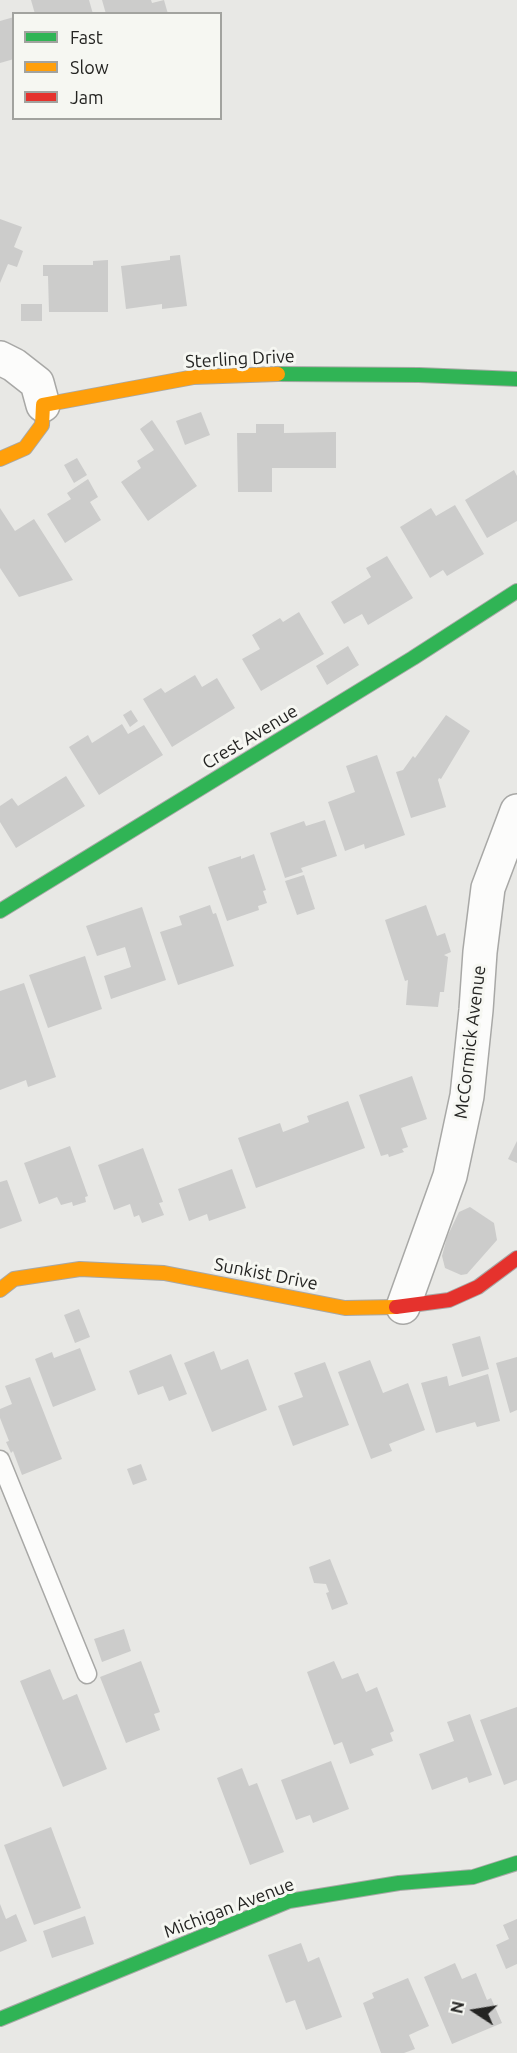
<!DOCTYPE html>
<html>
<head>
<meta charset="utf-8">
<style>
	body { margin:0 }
	#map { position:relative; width:517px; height:2053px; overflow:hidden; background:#e8e8e5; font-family:Ubuntu,sans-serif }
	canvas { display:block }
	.legend { position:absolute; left:12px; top:12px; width:210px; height:108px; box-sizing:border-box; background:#f6f7f2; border:2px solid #a2a39f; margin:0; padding:8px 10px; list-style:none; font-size:18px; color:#242422 }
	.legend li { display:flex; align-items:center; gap:12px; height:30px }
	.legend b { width:30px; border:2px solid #a2a39f }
	.north { position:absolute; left:445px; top:1981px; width:60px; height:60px; -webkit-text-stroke:4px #f6f7f2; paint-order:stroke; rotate:282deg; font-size:16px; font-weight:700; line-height:24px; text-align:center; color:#242422 }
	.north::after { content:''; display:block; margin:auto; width:21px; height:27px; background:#242422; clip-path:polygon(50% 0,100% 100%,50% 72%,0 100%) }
</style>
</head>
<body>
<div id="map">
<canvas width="517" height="2053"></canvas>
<ul class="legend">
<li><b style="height:8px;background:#30b455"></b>Fast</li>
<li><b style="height:8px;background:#ff9f0a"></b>Slow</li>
<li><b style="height:8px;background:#e5322d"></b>Jam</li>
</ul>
<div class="north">N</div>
</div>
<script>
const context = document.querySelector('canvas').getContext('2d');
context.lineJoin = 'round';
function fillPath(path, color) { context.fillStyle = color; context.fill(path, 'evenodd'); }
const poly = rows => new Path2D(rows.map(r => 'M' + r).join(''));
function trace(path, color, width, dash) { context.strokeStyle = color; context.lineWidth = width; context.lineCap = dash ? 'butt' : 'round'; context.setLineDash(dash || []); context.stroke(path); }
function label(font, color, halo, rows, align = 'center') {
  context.font = font + ' Ubuntu,sans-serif'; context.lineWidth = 6; context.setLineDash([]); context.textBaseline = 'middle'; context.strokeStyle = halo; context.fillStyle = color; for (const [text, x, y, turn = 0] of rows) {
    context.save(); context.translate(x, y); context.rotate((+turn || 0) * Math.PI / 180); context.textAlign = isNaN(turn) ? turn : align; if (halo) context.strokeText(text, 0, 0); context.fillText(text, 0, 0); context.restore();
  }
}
fillPath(poly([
	[31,0,89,0,93,14,35,14],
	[102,0,151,0,152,3,164,0,168,14,106,14],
	[14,17,14,59,0,63,0,21],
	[0,219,22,227,14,247,23,251,17,267,8,264,0,283],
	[180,255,187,306,162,309,162,304,126,309,121,266,170,260,170,256],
	[108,260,108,312,49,312,48,276,43,276,43,265,93,265,93,261],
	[21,304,42,304,42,321,21,321],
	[201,412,210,435,185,445,176,421],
	[152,420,197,486,148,521,121,482,141,468,137,461,154,450,140,429],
	[256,424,284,424,284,433,336,432,336,468,272,468,272,492,238,492,237,433,256,433],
	[77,458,87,475,74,483,64,465],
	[514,470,517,476,517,521,487,538,465,500],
	[88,479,98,497,90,502,101,520,65,543,47,514,71,499,67,493],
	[455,505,484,554,447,576,443,570,430,578,400,527,431,508,436,516],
	[0,508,15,531,34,519,73,580,19,597,0,568],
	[387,556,413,598,368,625,362,614,344,624,331,602,371,577,366,568],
	[299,612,324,654,261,691,242,659,260,649,252,635,280,618,283,622],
	[348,646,359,665,327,685,316,666],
	[195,675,202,687,217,678,235,708,172,747,143,699,161,688,165,693],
	[131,710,138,721,130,727,123,715],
	[446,715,470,731,441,779,439,778,438,780,446,807,411,818,396,772,403,770,413,756,415,758],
	[122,724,128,734,144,725,163,755,99,795,69,747,88,735,92,743],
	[377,755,405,835,365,849,364,844,345,851,328,802,355,792,346,766],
	[66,776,85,806,16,848,0,822,0,806,12,798,18,806],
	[325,820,337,856,301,868,303,872,285,878,270,833,304,821,306,826],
	[254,854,266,890,263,891,267,903,258,906,259,910,227,921,208,867,241,856,241,859],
	[304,875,315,909,297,915,285,881],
	[210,905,213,914,216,913,234,966,178,985,160,932,182,925,179,916],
	[426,905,437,936,445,933,451,952,444,955,448,957,444,992,440,992,438,1007,406,1005,408,980,405,981,385,920],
	[142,907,166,980,111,999,104,976,131,967,125,947,97,956,86,926],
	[85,956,102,1009,48,1028,29,975],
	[24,983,56,1077,28,1087,26,1080,0,1090,0,991],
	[412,1076,427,1119,401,1128,408,1147,402,1149,404,1152,389,1157,388,1154,381,1156,359,1095],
	[348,1101,365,1148,256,1188,238,1138,280,1123,283,1132,309,1122,307,1116],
	[517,1141,517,1163,508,1159],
	[70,1146,88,1196,85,1197,86,1202,73,1206,72,1202,61,1205,57,1197,39,1204,24,1163],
	[143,1148,163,1202,159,1203,164,1215,142,1223,139,1215,134,1217,130,1204,114,1210,98,1165],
	[232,1169,246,1208,209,1221,207,1214,189,1221,178,1189],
	[7,1180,22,1221,0,1229,0,1182],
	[470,1207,494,1223,497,1240,467,1274,461,1275,445,1268,442,1256,447,1237,459,1212],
	[79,1309,90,1337,75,1343,64,1315],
	[480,1336,489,1369,462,1377,452,1344],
	[80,1348,96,1390,53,1407,35,1359,52,1352,54,1358],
	[214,1351,221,1370,248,1359,267,1410,212,1432,184,1363],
	[171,1354,187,1394,169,1401,163,1386,138,1395,129,1371],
	[517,1357,517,1410,510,1413,496,1363],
	[370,1360,383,1393,408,1383,425,1430,389,1444,392,1451,371,1459,338,1372],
	[325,1362,349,1425,293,1446,278,1406,303,1397,294,1373],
	[488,1374,500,1421,477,1427,475,1422,436,1433,421,1383,447,1376,449,1386],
	[30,1377,62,1459,22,1475,13,1451,11,1453,6,1442,9,1441,0,1418,0,1409,12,1404,5,1386],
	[141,1464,147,1480,133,1485,127,1469],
	[330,1559,348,1604,332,1610,326,1593,329,1592,326,1584,314,1583,309,1567],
	[124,1629,131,1651,102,1662,94,1639],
	[141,1661,160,1712,154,1714,160,1730,126,1743,100,1677],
	[334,1661,342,1679,358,1673,366,1692,377,1687,394,1731,390,1733,393,1741,371,1749,374,1755,350,1764,342,1742,334,1745,307,1672],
	[50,1669,63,1700,77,1694,107,1769,63,1787,20,1681],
	[517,1707,517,1780,504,1785,480,1720],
	[470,1714,492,1775,469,1783,467,1777,432,1790,419,1754,454,1741,447,1722],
	[331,1761,349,1809,313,1823,310,1815,296,1820,281,1780],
	[242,1768,249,1786,257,1783,284,1852,250,1865,217,1778],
	[51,1827,81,1908,34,1925,4,1845],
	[0,1904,6,1919,16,1914,27,1941,0,1952],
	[85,1916,94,1944,52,1958,43,1931],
	[517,1919,517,1964,506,1969,496,1945,509,1939,503,1925],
	[301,1943,308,1962,319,1957,342,2017,306,2030,295,2000,286,2003,268,1955],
	[455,1963,462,1979,476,1973,487,2000,491,1998,502,2023,452,2044,424,1977],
	[408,1978,429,2026,409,2035,415,2049,404,2053,381,2053,363,2003,374,1998,372,1993]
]), '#cccccb');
const lane = poly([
	[0,1460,87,1674]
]);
const street = poly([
	[0,358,14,365,37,383,43,405],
	[403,1307,450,1176,467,1096,476,1010,480,952,488,888,517,811]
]);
const fast = poly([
	[278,374,419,375,517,379],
	[0,911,413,658,517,591],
	[0,2019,289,1901,399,1883,473,1877,517,1863]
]);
const slow = poly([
	[0,459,25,448,42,425,43,405,194,377,278,374],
	[0,1290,14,1279,80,1269,164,1273,345,1308,396,1307]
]);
const jam = poly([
	[396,1307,449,1300,478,1287,517,1258]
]);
trace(lane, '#a8a8a6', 21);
trace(street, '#a8a8a6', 36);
trace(fast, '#a8a8a6', 16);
trace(slow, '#a8a8a6', 16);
trace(jam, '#a8a8a6', 16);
trace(lane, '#fcfcfb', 18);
trace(street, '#fcfcfb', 33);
trace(fast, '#30b455', 14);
trace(slow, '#ff9f0a', 14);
trace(jam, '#e5322d', 14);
label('18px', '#242422', '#f6f7f2', [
	["Sterling Drive",240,359,-3],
	["Crest Avenue",250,737,-31],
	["McCormick Avenue",470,1042,-83],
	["Sunkist Drive",266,1274,11],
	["Michigan Avenue",229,1908,-21]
]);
</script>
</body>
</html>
